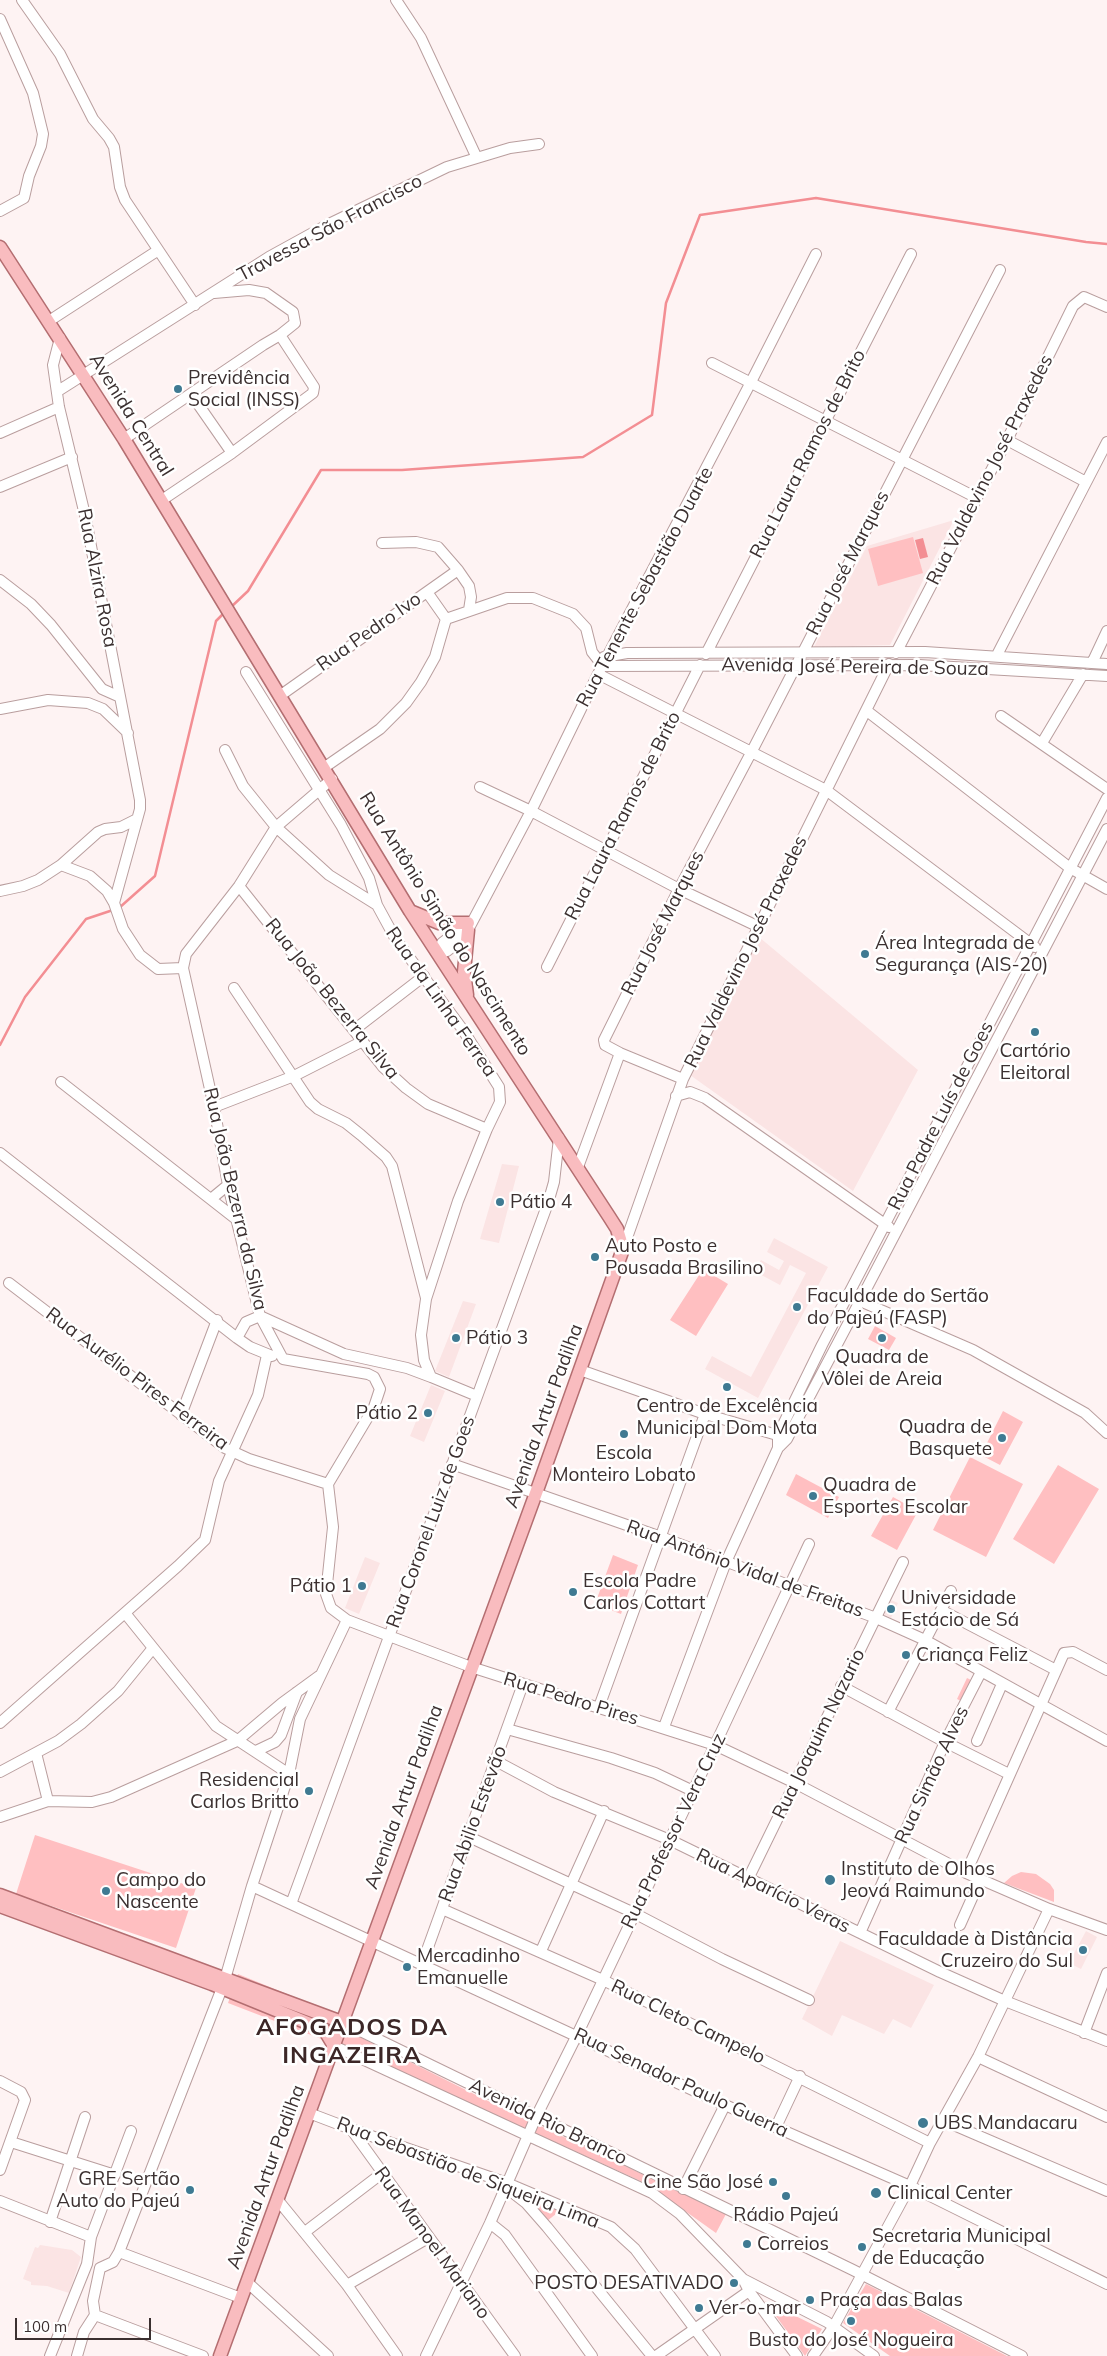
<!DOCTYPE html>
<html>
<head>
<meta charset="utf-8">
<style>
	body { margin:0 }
	#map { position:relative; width:1107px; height:2356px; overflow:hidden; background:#fef3f3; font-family:Mulish,sans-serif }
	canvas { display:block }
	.scale { position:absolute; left:15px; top:2318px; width:136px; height:22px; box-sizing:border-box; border:2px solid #3b3030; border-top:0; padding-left:6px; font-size:15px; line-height:18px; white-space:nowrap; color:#3b3030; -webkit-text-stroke:4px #fff; paint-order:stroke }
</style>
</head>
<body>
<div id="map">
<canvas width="1107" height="2356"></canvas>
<div class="scale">100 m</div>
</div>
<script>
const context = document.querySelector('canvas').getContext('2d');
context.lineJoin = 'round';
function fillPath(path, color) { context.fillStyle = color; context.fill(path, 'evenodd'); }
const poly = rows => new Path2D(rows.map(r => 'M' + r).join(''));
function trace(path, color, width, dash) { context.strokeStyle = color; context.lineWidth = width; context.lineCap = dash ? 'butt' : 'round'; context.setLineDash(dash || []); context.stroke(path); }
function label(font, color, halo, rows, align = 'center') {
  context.font = font + ' Mulish,sans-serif'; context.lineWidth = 5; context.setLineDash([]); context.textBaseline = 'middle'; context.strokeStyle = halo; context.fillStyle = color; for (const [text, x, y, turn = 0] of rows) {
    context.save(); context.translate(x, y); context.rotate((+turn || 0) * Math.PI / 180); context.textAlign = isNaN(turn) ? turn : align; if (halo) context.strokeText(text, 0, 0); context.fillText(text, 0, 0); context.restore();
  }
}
fillPath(poly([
	[954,520,890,645,814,647,867,546],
	[759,937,918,1070,853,1191,690,1075],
	[502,1164,519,1166,499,1243,480,1239],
	[774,1238,828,1267,758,1398,705,1369,712,1356,751,1377,806,1273,790,1265,780,1285,754,1271,761,1260,779,1270,784,1261,767,1252],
	[463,1301,476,1304,449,1377,435,1371],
	[431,1385,445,1391,424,1442,410,1436],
	[365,1557,380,1563,359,1614,345,1608],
	[891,1600,898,1603,891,1618,884,1615],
	[1086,1931,1097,1937,1081,1969,1069,1963],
	[840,1941,934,1985,911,2028,893,2019,884,2034,842,2015,832,2036,802,2019],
	[40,2245,72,2250,81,2257,69,2293,47,2286,31,2285,31,2282,23,2279,35,2247,38,2248]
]), '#fbe4e4');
fillPath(poly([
	[913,537,923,573,878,586,868,549],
	[703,1269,728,1284,696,1336,670,1320],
	[875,1326,896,1338,889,1350,868,1339],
	[1003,1411,1023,1422,1000,1465,981,1455],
	[970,1457,1023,1484,986,1557,933,1530],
	[1058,1465,1099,1489,1054,1564,1013,1539],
	[796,1474,839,1497,828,1518,786,1495],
	[893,1497,918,1511,897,1550,871,1536],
	[613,1555,638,1565,621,1614,595,1604],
	[967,1678,971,1680,961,1701,957,1699],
	[35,1835,196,1888,176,1948,16,1894],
	[1021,1872,1036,1874,1050,1884,1054,1890,1054,1902,1004,1883,1012,1876],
	[238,1974,336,2014,324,2040,228,2003],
	[346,2030,486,2100,726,2214,716,2233,647,2184,341,2045],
	[525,2195,561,2210,547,2221],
	[866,2284,1007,2356,890,2356,843,2323],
	[765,2301,822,2329,805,2356]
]), '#ffbfc1');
fillPath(poly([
	[923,538,928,557,920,559,915,540]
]), '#f38e93');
trace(poly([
	[230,608,248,591,321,470,402,470,583,457,652,415,666,303,700,215,816,198,1086,242,1107,244],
	[119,908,155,876,216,621,224,613],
	[0,1045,25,997,86,919,110,911]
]), '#f38e93', 2.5);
const minor = poly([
	[22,0,60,54,93,119,109,138,114,147,120,187,125,200,195,305],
	[396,0,421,38,476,156],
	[0,19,33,93,43,134,41,146,29,176,24,198,0,211],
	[49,321,157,251],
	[60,338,53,365,59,407,85,515,140,800,140,809,114,903,123,929,140,955,158,969,183,968],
	[712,363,977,498],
	[58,391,269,257,329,224,447,167,510,148,539,144],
	[191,394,232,453],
	[0,433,59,407],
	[124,439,263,345,280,335,295,323,293,312,266,293,249,290,214,293],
	[1007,440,1086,482],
	[0,487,72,457],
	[162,500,232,453,313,393,314,387,280,335],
	[382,543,416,542,438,547,458,570,469,586,471,597,469,610],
	[0,580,31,604,51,625,102,689,120,697],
	[427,592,446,619],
	[896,653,1007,440,1073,306,1084,297,1107,307],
	[706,654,911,254],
	[997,655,1107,442],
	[604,657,627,653,925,652,1107,664],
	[1092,663,1107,631],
	[246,672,341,825,369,878,377,905],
	[598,674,826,790,1035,947],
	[281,695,458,570],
	[0,709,48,700,88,703,103,709,128,733],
	[867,711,1070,868,1107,889],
	[1001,716,1107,789],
	[1042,743,1083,674],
	[225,750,243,786,276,827,329,875,377,905,395,938,463,1030,499,1087,500,1102,487,1129,458,1201,426,1299,421,1335,424,1360,431,1377,477,1396],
	[325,767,380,729,406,703,421,682,435,657,446,619,507,598,533,598,573,614,586,628,592,652,603,666,919,665,1107,676],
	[332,779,276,827,239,886,186,954,183,968,214,1107,228,1185,260,1316,283,1359,368,1374,374,1377,380,1389,374,1407,328,1484,333,1527,326,1594,331,1608,347,1620,471,1667,715,1745,793,1782,966,1873,1049,1909,1107,1930],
	[480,787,531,811,679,889,757,926],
	[61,865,90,876,107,891,114,903],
	[239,886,383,1067,406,1088,428,1104,487,1129],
	[0,891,23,886,38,880,61,865,98,832,105,829,121,827,137,819],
	[438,954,447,951,461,940,468,930,531,811,598,674,751,382,816,254],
	[438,954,442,943,469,922],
	[547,967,700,665],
	[234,988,310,1102,318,1109,346,1123,361,1135,386,1157,392,1166,426,1298],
	[354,1030,424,976],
	[683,1079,620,1053,605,1045,604,1040,679,889,752,751,1000,270],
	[61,1082,236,1219],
	[676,1096,690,1092,705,1098,889,1227],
	[214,1107,294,1076,363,1041],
	[0,1153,237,1338,250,1347,272,1356],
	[578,1167,620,1053],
	[211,1199,228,1185],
	[623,1249,683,1079,889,664],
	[9,1283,225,1448,249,1459,328,1484],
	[860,1301,973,1350,1085,1413,1107,1433],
	[237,1338,246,1322,260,1316,344,1354,407,1368,431,1377],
	[580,1370,705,1414,784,1437],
	[181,1415,217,1320],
	[778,1448,778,1435,822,1345,1107,798],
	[452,1464,661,1537,876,1618,925,1640,1107,1741],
	[941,1610,1056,1670],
	[125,1613,216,1726,289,1774],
	[841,1686,945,1742,1009,1774],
	[599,1707,705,1414],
	[888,1712,951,1591],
	[0,1723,178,1566,205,1540,219,1481,258,1395,267,1355],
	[664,1727,726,1562,778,1448,787,1439,860,1301,1107,829],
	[507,1729,611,1758,655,1773,693,1791],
	[977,1741,1002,1684],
	[256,1751,275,1742,281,1735,297,1692],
	[36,1753,48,1801],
	[496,1761,554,1792,670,1840,940,1972,1005,2001,1107,2041],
	[0,1772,58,1741,81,1724,118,1691,153,1648],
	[0,1817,48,1801,92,1802,111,1797,237,1741,282,1703,319,1676],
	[469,1837,634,1913,722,1959,809,2000],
	[966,1873,1064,1653,1073,1652,1107,1670],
	[748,1879,903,1562],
	[252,1886,725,2105,910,2186,1107,2284],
	[291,1904,548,1203,554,1182,559,1138],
	[442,1909,603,1980,930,2143],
	[960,1925,980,1880],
	[860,1933,945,1742,981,1672],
	[541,1951,604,1811],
	[422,1964,523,1684],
	[225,1979,252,1886,289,1774,300,1719,347,1620],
	[342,2022,853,2270,1022,2356],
	[1084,2033,1107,1973],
	[334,2046,652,2193,680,2214,743,2279,749,2291,797,2356],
	[978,2057,1107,2117],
	[0,2081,21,2092,25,2100,0,2170],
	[309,2113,351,2129,507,2183,611,2227,635,2249,715,2356],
	[942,2120,1107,2191],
	[776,2127,800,2076],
	[351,2129,515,2356],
	[11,2142,115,2175],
	[508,2189,526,2203,547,2227,652,2356],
	[683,2189,725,2105],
	[277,2199,347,2285,397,2356],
	[0,2201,91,2237],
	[50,2222,85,2117],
	[490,2223,505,2235,592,2356],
	[305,2232,381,2174],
	[119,2252,241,2298],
	[100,2268,113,2262,119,2252,222,1988],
	[743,2279,827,2322,874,2356],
	[247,2282,328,2356],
	[347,2285,428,2238],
	[95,2315,203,2356],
	[50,2356,87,2264,91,2237,131,2131],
	[77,2356,84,2332,95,2315,93,2301,100,2268],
	[426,2356,490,2223,536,2117,577,2035,715,1745,809,1544],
	[656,2356,749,2291],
	[813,2356,834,2326,910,2186,930,2143,978,2057,1049,1909]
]);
const major = poly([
	[0,247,124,439,410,911,610,1218,617,1229,623,1249,536,1493,220,2356],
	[410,911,439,923,468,923],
	[467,995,464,972,468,930],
	[0,1895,342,2022],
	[0,1906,212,1984,310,2024,325,2031,334,2046]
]);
trace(minor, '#b99e9e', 12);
trace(major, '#b46e71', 15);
trace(minor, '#fff', 10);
trace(major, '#f9bcbf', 12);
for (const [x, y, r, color] of [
	[178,389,5,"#3f7a92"],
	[865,954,5,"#3f7a92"],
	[1035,1032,5,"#3f7a92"],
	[500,1202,5,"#3f7a92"],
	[595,1257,5,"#3f7a92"],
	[797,1307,5,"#3f7a92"],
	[456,1338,5,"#3f7a92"],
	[882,1338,5,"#3f7a92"],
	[727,1387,5,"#3f7a92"],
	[428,1413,5,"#3f7a92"],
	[624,1434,5,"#3f7a92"],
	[1002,1438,5,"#3f7a92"],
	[813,1496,5,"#3f7a92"],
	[362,1586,5,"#3f7a92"],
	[573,1592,5,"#3f7a92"],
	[891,1609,5,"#3f7a92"],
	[906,1655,5,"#3f7a92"],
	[309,1791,5,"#3f7a92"],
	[830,1880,6,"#3f7a92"],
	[106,1891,5,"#3f7a92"],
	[1083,1950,5,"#3f7a92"],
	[407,1967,5,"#3f7a92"],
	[923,2123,6,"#3f7a92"],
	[773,2182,5,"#3f7a92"],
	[190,2190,5,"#3f7a92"],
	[876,2193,6,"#3f7a92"],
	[786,2196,5,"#3f7a92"],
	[747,2244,5,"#3f7a92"],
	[862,2247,5,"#3f7a92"],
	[734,2283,5,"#3f7a92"],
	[810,2300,5,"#3f7a92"],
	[699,2308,5,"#3f7a92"],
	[851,2321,5,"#3f7a92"]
]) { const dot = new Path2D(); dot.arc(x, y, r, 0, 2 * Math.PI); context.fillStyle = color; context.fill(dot); trace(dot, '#fff', 2); }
label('19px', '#3b3030', '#fff', [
	["Travessa São Francisco",330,228,-28],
	["Avenida Central",131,415,58],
	["Rua Laura Ramos de Brito",808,454,-63],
	["Rua Valdevino José Praxedes",990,470,-63],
	["Rua José Marques",848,563,-63],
	["Rua Alzira Rosa",97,578,79],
	["Rua Tenente Sebastião Duarte",645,587,-62],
	["Rua Pedro Ivo",369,632,-35],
	["Avenida José Pereira de Souza",855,667,1],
	["Rua Laura Ramos de Brito",623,816,-63],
	["Rua José Marques",663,923,-63],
	["Rua Antônio Simão do Nascimento",445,924,58],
	["Rua Valdevino José Praxedes",746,952,-64],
	["Rua João Bezerra Silva",332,999,51],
	["Rua da Linha Ferrea",441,1002,55],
	["Rua Padre Luís de Goes",941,1116,-63],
	["Rua João Bezerra da Silva",235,1199,77],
	["Rua Aurélio Pires Ferreira",137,1379,37],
	["Avenida Artur Padilha",544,1416,-70],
	["Rua Coronel Luiz de Goes",431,1522,-70],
	["Rua Antônio Vidal de Freitas",745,1569,20],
	["Rua Pedro Pires",571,1699,17],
	["Rua Joaquim Nazario",819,1734,-64],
	["Rua Simão Alves",932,1775,-65],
	["Avenida Artur Padilha",404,1797,-70],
	["Rua Abilio Estevão",473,1824,-70],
	["Rua Professor Vera Cruz",674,1831,-64],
	["Rua Aparício Veras",773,1891,26],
	["Rua Cleto Campelo",688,2022,26],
	["Rua Senador Paulo Guerra",681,2083,25],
	["Avenida Rio Branco",548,2122,26],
	["Rua Sebastião de Siqueira Lima",468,2173,21],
	["Avenida Artur Padilha",266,2177,-70],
	["Rua Manoel Mariano",432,2243,54]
]);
label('19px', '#3b3030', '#fff', [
	["Previdência",188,378],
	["Social (INSS)",188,400],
	["Área Integrada de",875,943],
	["Segurança (AIS-20)",875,965],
	["Cartório",1035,1051,"center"],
	["Eleitoral",1035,1073,"center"],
	["Pátio 4",510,1202],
	["Auto Posto e",605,1246],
	["Pousada Brasilino",605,1268],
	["Faculdade do Sertão",807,1296],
	["do Pajeú (FASP)",807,1318],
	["Pátio 3",466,1338],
	["Quadra de",882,1357,"center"],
	["Vôlei de Areia",882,1379,"center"],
	["Centro de Excelência",727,1406,"center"],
	["Municipal Dom Mota",727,1428,"center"],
	["Pátio 2",418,1413,"right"],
	["Quadra de",992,1427,"right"],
	["Basquete",992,1449,"right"],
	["Escola",624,1453,"center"],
	["Monteiro Lobato",624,1475,"center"],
	["Quadra de",823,1485],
	["Esportes Escolar",823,1507],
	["Escola Padre",583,1581],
	["Carlos Cottart",583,1603],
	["Pátio 1",352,1586,"right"],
	["Universidade",901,1598],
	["Estácio de Sá",901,1620],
	["Criança Feliz",916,1655],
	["Residencial",299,1780,"right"],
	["Carlos Britto",299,1802,"right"],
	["Instituto de Olhos",841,1869],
	["Jeová Raimundo",841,1891],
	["Campo do",116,1880],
	["Nascente",116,1902],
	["Faculdade à Distância",1073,1939,"right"],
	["Cruzeiro do Sul",1073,1961,"right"],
	["Mercadinho",417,1956],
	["Emanuelle",417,1978],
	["UBS Mandacaru",934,2123],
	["GRE Sertão",180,2179,"right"],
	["Auto do Pajeú",180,2201,"right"],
	["Cine São José",763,2182,"right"],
	["Clinical Center",887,2193],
	["Rádio Pajeú",786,2215,"center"],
	["Secretaria Municipal",872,2236],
	["de Educação",872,2258],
	["Correios",757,2244],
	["POSTO DESATIVADO",724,2283,"right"],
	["Praça das Balas",820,2300],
	["Ver-o-mar",709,2308],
	["Busto do José Nogueira",851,2340,"center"]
], 'left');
context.letterSpacing = '1px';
label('bold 24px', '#3c2727', '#fff', [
	["AFOGADOS DA",352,2028],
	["INGAZEIRA",352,2056]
]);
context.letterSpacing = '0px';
</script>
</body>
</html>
